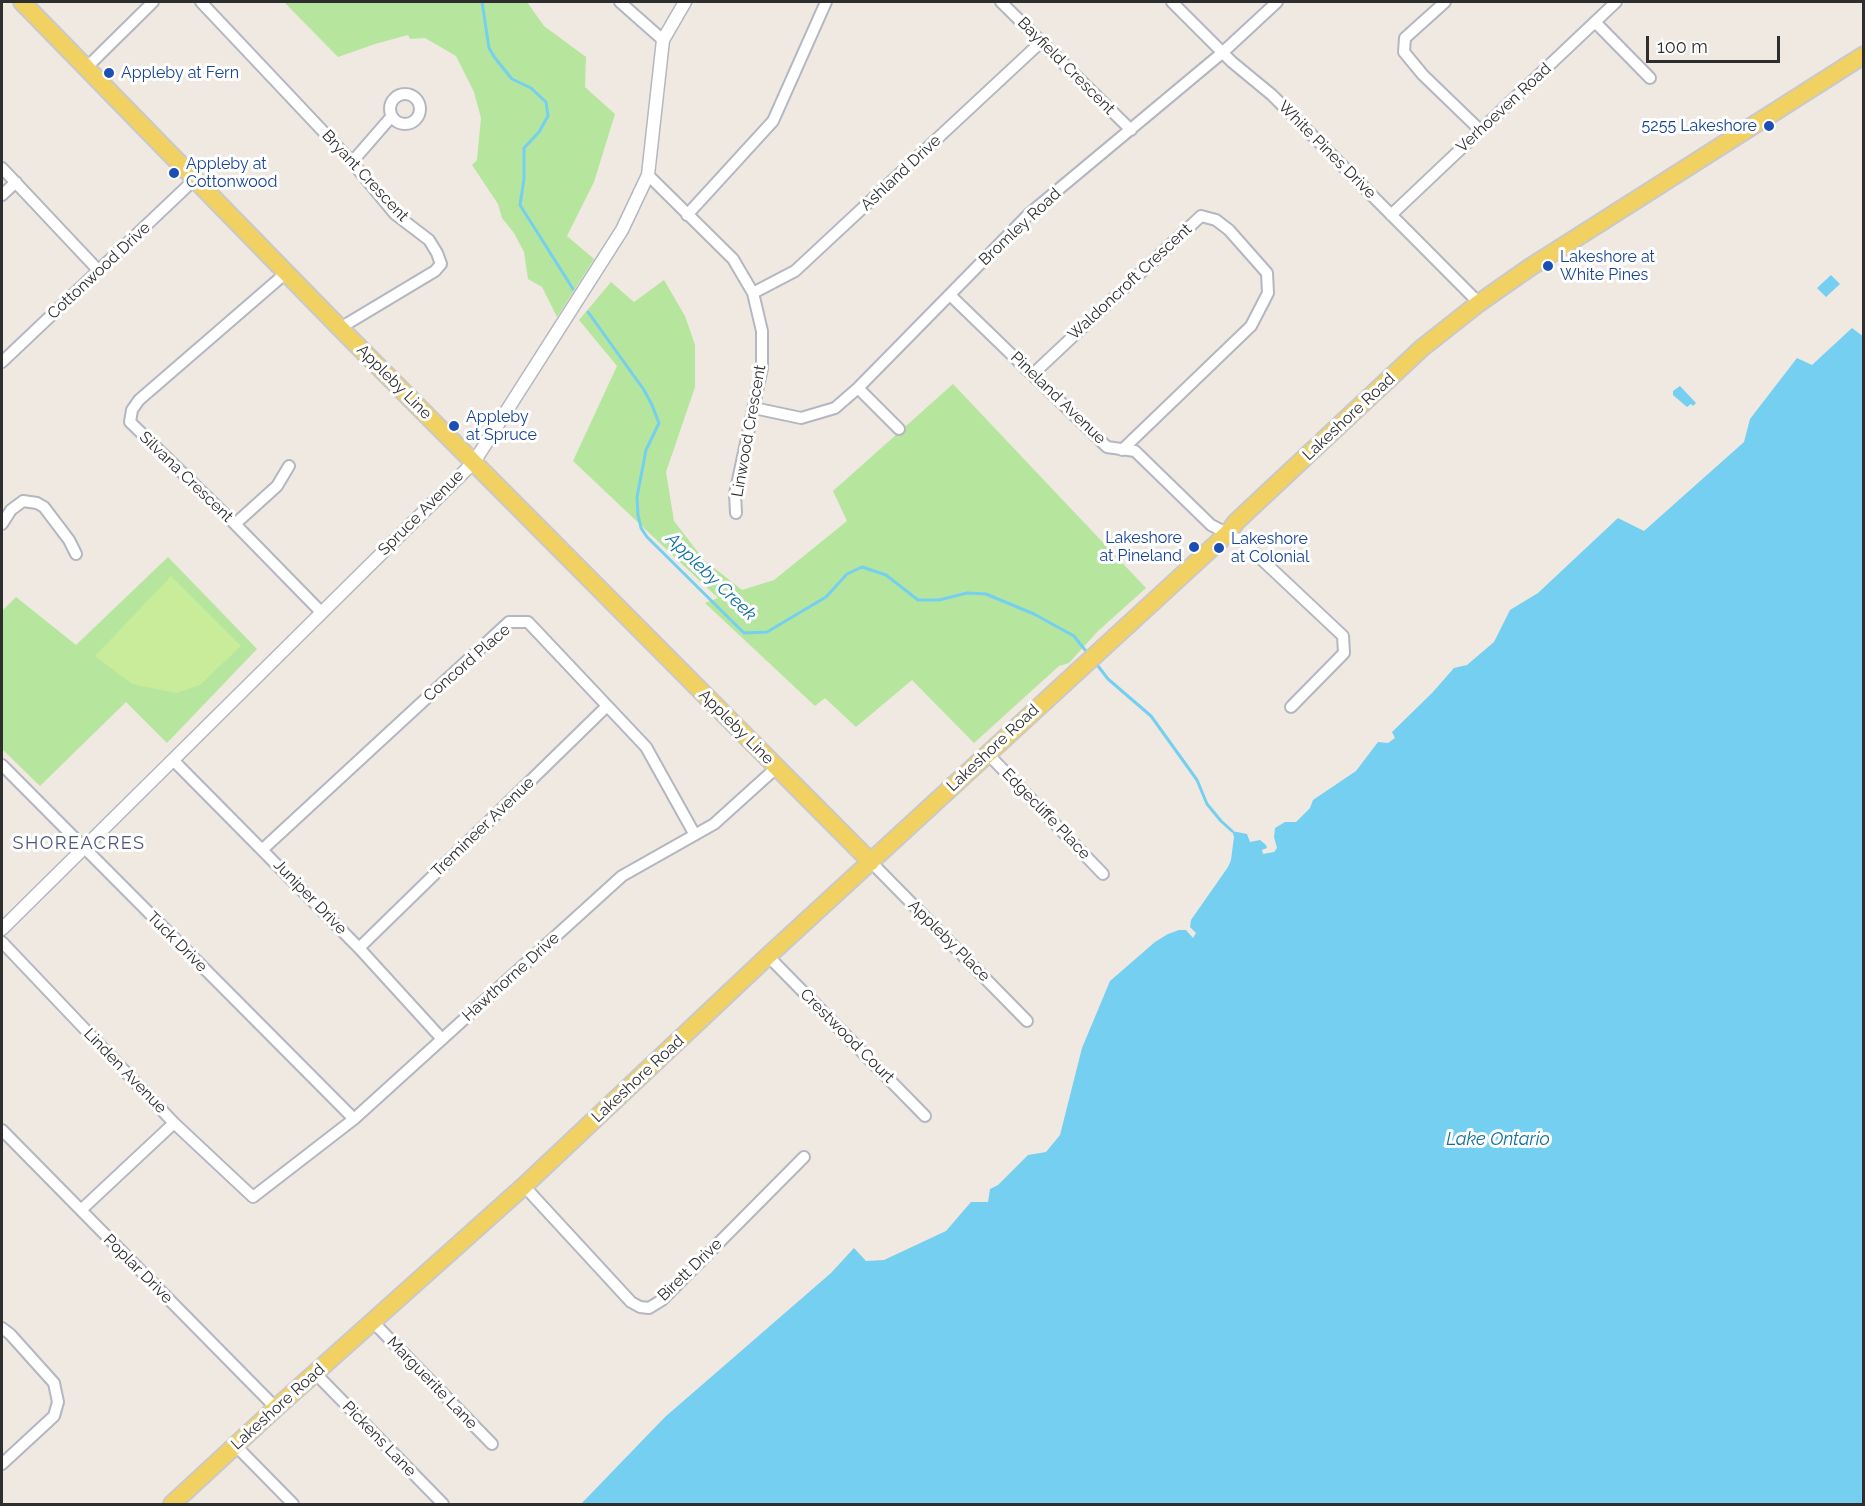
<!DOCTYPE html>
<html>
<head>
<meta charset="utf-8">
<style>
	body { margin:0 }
	#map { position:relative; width:1865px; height:1506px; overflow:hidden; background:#efe9e1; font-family:Raleway,sans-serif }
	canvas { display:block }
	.frame { position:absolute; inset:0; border:3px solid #2e2e2e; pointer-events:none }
	.scale { position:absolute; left:1646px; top:36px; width:134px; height:27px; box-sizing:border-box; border:3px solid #2e2e2e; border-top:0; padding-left:8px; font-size:18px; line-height:21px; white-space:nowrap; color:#2e2e2e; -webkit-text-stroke:4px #fff; paint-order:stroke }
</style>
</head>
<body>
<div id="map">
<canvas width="1865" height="1506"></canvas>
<div class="frame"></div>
<div class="scale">100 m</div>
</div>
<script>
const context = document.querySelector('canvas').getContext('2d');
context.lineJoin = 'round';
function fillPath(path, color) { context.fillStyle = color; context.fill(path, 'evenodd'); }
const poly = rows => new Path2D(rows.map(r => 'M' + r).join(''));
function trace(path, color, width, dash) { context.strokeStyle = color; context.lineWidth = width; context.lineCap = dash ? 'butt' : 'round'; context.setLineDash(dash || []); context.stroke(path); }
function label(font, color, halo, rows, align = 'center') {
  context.font = font + ' Raleway,sans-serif'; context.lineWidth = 6; context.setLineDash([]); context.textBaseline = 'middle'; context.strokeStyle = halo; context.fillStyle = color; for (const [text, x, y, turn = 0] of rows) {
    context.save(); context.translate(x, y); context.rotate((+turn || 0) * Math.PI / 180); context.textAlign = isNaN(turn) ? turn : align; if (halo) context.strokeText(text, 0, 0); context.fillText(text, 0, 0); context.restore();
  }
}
fillPath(poly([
	[284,2,527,2,544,26,586,57,585,87,615,114,594,182,567,236,594,259,557,317,542,287,528,279,524,252,514,233,502,218,498,204,472,165,477,160,481,118,474,92,456,56,425,38,410,39,408,35,375,44,338,57],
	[664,280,685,316,695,345,695,387,666,472,674,521,704,560,742,590,774,580,847,521,833,491,953,384,1146,588,1098,631,1069,663,1059,666,974,743,912,680,856,727,825,698,815,706,705,603,718,598,573,461,617,366,579,320,611,282,634,302],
	[168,557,257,649,167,743,126,702,40,786,2,749,2,611,16,597,76,645]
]), '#b6e59e');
fillPath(poly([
	[171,576,241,646,200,685,176,693,132,684,95,656]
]), '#c9ec9a');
fillPath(poly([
	[1831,275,1840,284,1826,297,1817,288],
	[1852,328,1864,337,1863,1504,581,1504,665,1417,831,1273,854,1248,866,1261,884,1260,946,1231,971,1202,988,1202,990,1189,998,1185,1028,1155,1046,1152,1060,1135,1082,1048,1110,981,1155,942,1168,934,1179,930,1186,930,1193,938,1196,933,1190,927,1191,920,1228,867,1231,860,1234,837,1232,831,1247,834,1250,842,1260,840,1266,845,1267,848,1262,850,1263,854,1274,852,1277,848,1274,837,1275,828,1285,822,1296,822,1310,808,1313,800,1356,771,1378,742,1388,743,1395,738,1392,732,1432,693,1454,668,1467,665,1494,642,1510,610,1538,593,1618,518,1644,531,1744,442,1750,419,1797,358,1812,365],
	[1680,386,1696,403,1693,406,1691,404,1687,407,1673,395,1673,391]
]), '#75cff0');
trace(poly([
	[482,2,489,48,495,58,512,79,531,88,546,102,548,116,539,132,524,148,524,179,520,205,573,289],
	[588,312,644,390,652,405,659,423,646,450,637,497,638,515,641,528,647,537,744,633,767,632,826,597,847,574,862,567,886,575,918,600,939,600,967,593,986,594,1034,614,1074,636,1089,655],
	[1095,662,1108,679,1151,716,1197,780,1207,804,1221,821,1232,831]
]), '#75cff0', 3);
const minor = poly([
	[201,2,352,162,395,214,429,240,437,253,441,264,435,271,340,328],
	[620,2,663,40],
	[1001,2,1131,130],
	[1172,2,1232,62,1272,95,1479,303],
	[1445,2,1405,38,1404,52,1423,75,1480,130],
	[1595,22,1650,78],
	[86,68,153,2],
	'390 109a15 15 0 1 1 30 0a15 15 0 1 1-30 0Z',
	[352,162,392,116],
	[2,168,99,271],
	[648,175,733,259,753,293,762,331,762,368,735,494,736,513],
	[2,195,16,182],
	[687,215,773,121,826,2],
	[1391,215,1616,2],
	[287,272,139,400,132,410,130,422,235,524,321,612],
	[753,293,795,271,1041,42],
	[950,295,1107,447,1135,451,1211,525,1242,541,1343,636,1344,653,1291,707],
	[2,362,195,179],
	[1033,374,1201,216,1216,220,1229,230,1267,273,1268,293,1251,326,1122,450],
	[858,388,899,429],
	[754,408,801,418,835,408,858,388,1029,214,1222,53,1277,2],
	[2,524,11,510,23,501,37,503,44,507,69,540,76,554],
	[235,524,277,486,289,466],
	[988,754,1103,874],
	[173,760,359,948,442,1039],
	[2,765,354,1119],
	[263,849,509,622,528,622,646,747,695,835],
	[871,862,1027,1021],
	[2,942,174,1123,253,1197,354,1119,622,876,714,824,776,768],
	[359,948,606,707],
	[768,956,925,1116],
	[2,1130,276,1408],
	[524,1186,631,1302,640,1307,649,1308,662,1300,804,1157],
	[81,1210,174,1123],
	[373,1322,492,1444],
	[2,1328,10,1334,54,1383,58,1402,54,1416,2,1464],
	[315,1373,443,1504],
	[236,1446,293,1504]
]);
const tertiary = poly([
	[2,929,474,462,622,230,648,175,663,40,685,2]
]);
const primary = poly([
	[22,2,340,328,871,862],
	[172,1504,276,1408,524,1186,768,956,1227,534,1236,522,1422,348,1479,303,1529,268,1864,55]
]);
trace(minor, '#b4b7c1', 14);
trace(tertiary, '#b4b7c1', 15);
trace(primary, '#c9c9c9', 20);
trace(minor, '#fff', 10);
trace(tertiary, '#fff', 12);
trace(primary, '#f2d163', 16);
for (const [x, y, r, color] of [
	[109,73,6,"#1a4fb4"],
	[1769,126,6,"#1a4fb4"],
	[174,173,6,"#1a4fb4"],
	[1548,266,6,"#1a4fb4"],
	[454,426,6,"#1a4fb4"],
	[1194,547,6,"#1a4fb4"],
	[1219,548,6,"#1a4fb4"]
]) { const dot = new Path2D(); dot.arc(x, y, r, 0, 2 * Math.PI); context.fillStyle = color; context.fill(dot); trace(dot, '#fff', 2); }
label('16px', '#2e2e2e', '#fff', [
	["Bayfield Crescent",1066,66,45],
	["Verhoeven Road",1504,108,-43],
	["White Pines Drive",1327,150,45],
	["Ashland Drive",901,173,-43],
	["Bryant Crescent",365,176,47],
	["Bromley Road",1020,227,-43],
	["Cottonwood Drive",99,271,-43],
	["Waldoncroft Crescent",1130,282,-43],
	["Appleby Line",394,382,45],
	["Pineland Avenue",1058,398,44],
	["Lakeshore Road",1349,417,-43],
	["Linwood Crescent",749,431,-80],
	["Silvana Crescent",186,477,44],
	["Spruce Avenue",421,513,-45],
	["Concord Place",467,663,-41],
	["Appleby Line",736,727,45],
	["Lakeshore Road",993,748,-43],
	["Edgecliffe Place",1046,814,46],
	["Tremineer Avenue",483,827,-44],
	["Juniper Drive",310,897,46],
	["Appleby Place",949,941,45],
	["Tuck Drive",177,942,45],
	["Hawthorne Drive",511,977,-42],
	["Crestwood Court",847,1036,45],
	["Linden Avenue",125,1071,46],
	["Lakeshore Road",638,1079,-43],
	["Poplar Drive",138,1269,45],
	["Birett Drive",690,1270,-44],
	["Marguerite Lane",432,1383,46],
	["Lakeshore Road",278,1407,-42],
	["Pickens Lane",379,1439,46]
]);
label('16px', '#164399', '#fff', [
	["Appleby at Fern",121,73],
	["5255 Lakeshore",1757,126,"right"],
	["Appleby at",186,164],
	["Cottonwood",186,182],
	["Lakeshore at",1560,257],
	["White Pines",1560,275],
	["Appleby",466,417],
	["at Spruce",466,435],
	["Lakeshore",1182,538,"right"],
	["at Pineland",1182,556,"right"],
	["Lakeshore",1231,539],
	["at Colonial",1231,557]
], 'left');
label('italic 18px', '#0d6fa3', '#fff', [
	["Appleby Creek",711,577,44],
	["Lake Ontario",1498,1140]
]);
context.letterSpacing = '1.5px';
label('18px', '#4d5680', '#fff', [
	["SHOREACRES",79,844]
]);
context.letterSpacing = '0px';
</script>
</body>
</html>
